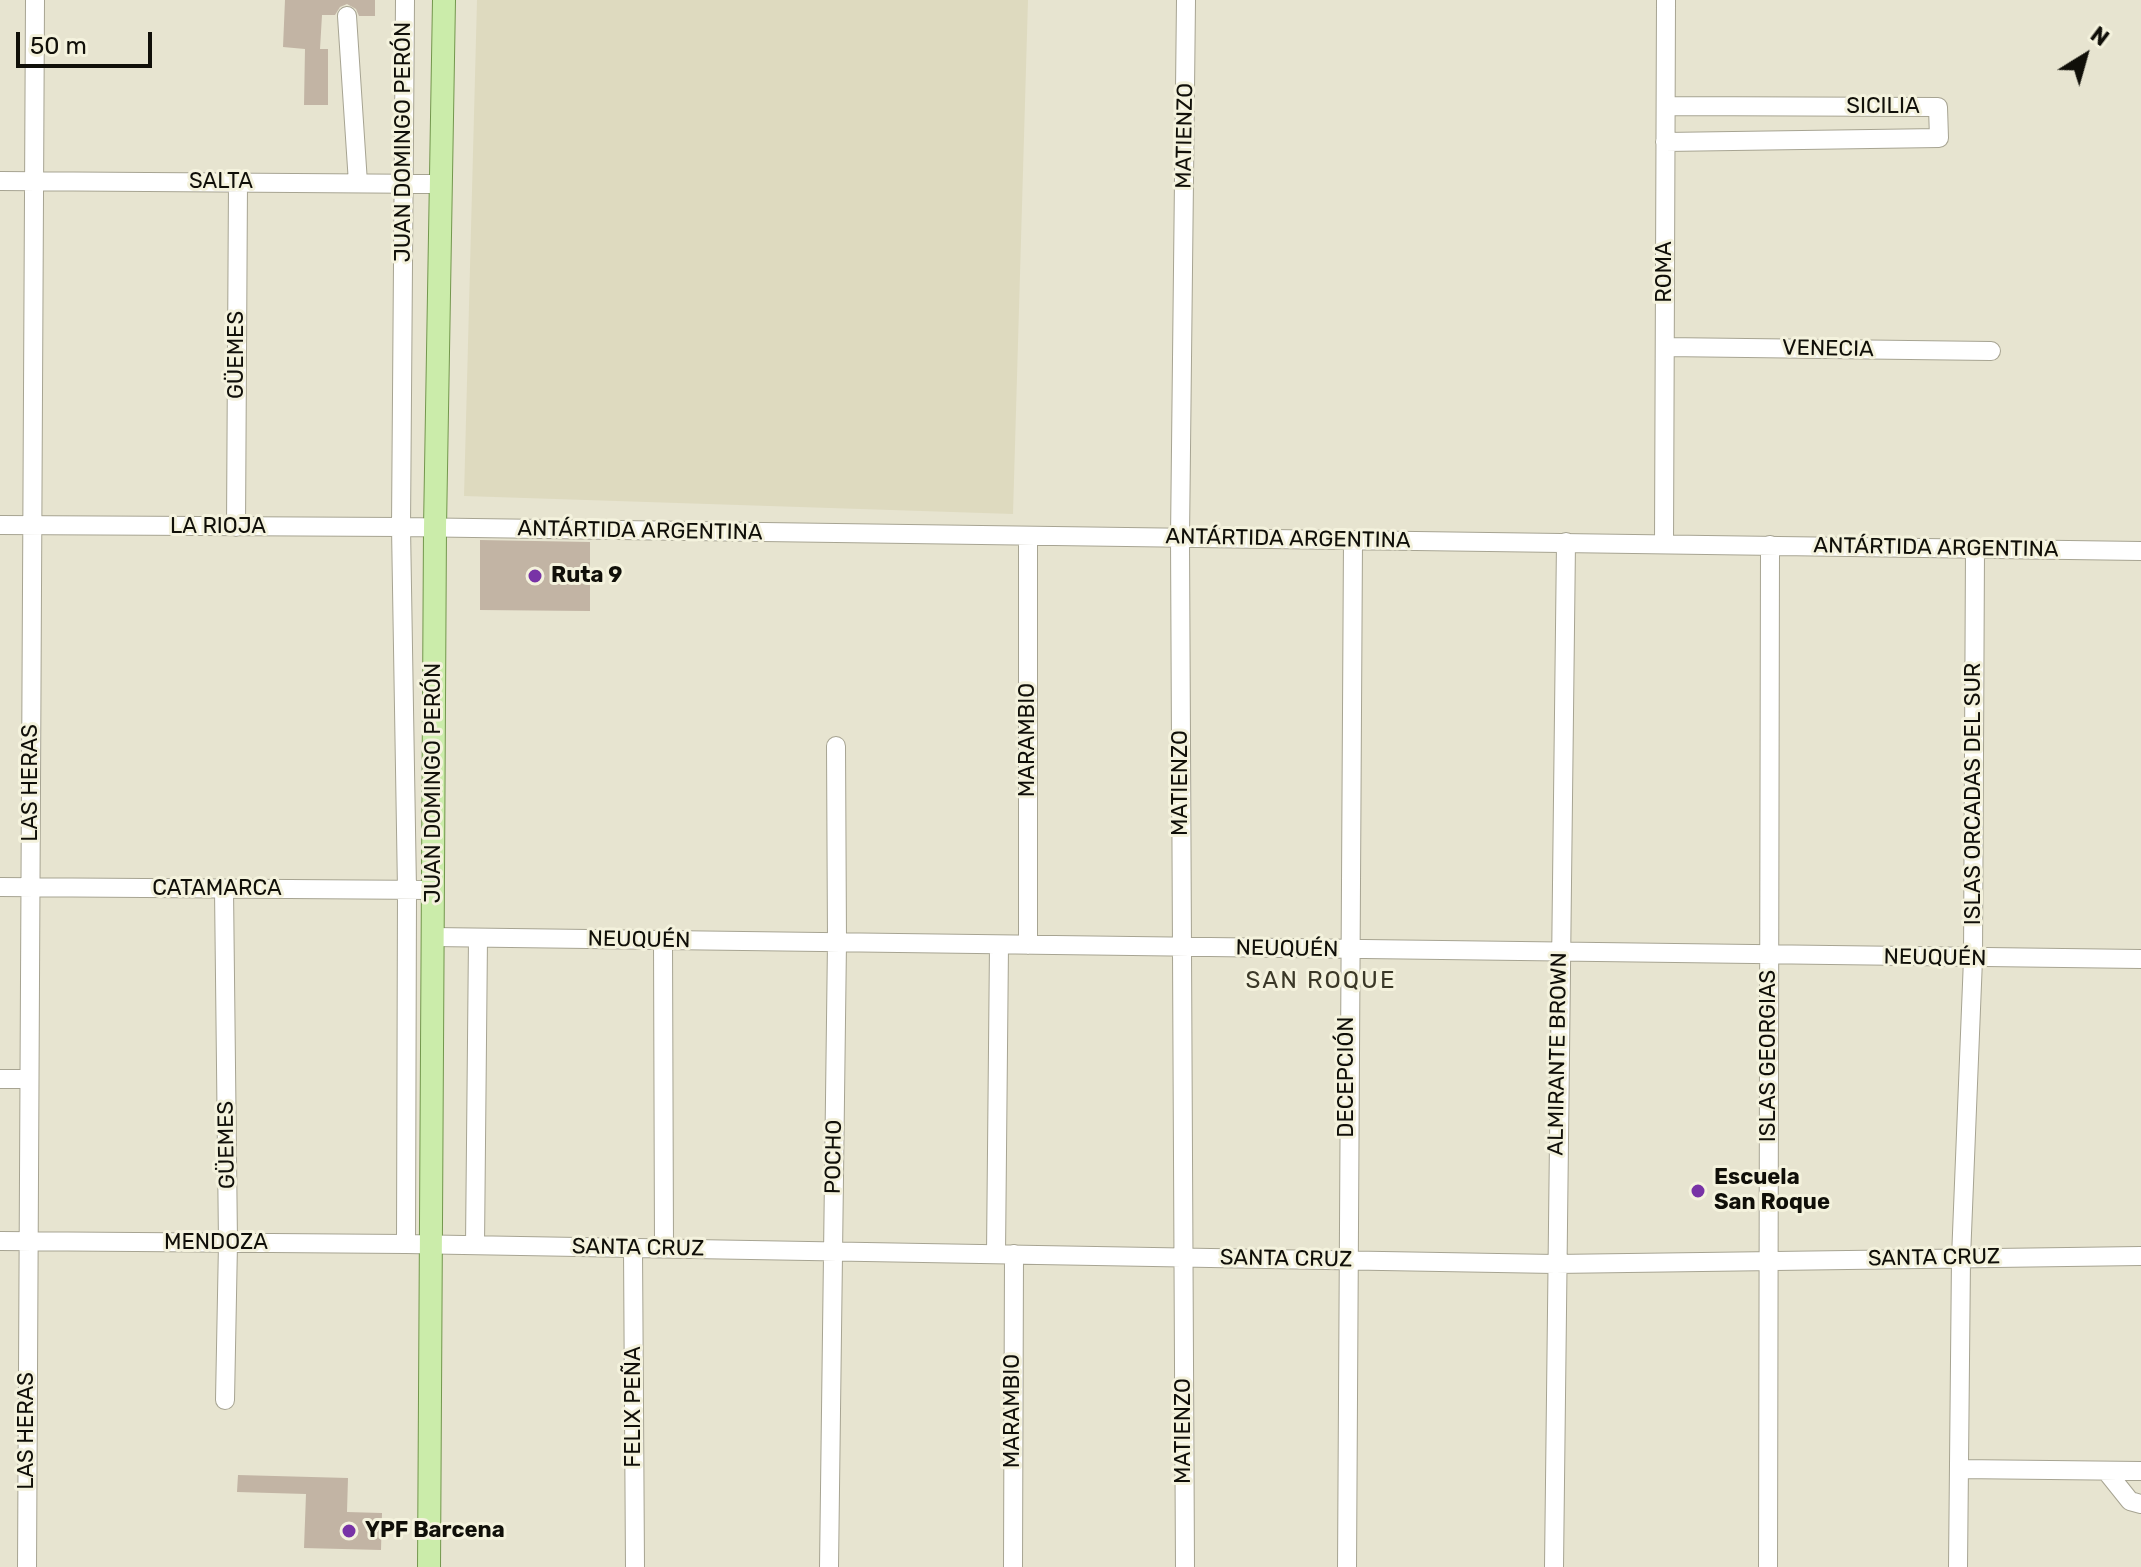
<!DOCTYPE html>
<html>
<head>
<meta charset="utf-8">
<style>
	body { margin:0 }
	#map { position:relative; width:2141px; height:1567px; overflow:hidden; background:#e7e4d0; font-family:Rubik,sans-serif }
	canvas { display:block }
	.north { position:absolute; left:2045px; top:16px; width:80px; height:80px; -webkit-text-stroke:6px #f4f2dd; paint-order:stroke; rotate:37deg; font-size:22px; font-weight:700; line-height:32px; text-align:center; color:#100f09 }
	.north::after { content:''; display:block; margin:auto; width:28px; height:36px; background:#100f09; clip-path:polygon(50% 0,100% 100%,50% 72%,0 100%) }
	.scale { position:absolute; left:16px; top:32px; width:136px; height:36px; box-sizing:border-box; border:4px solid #100f09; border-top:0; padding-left:10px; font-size:24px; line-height:28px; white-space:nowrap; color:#100f09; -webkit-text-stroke:6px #f4f2dd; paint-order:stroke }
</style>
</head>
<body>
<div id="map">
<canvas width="2141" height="1567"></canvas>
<div class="north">N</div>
<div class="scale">50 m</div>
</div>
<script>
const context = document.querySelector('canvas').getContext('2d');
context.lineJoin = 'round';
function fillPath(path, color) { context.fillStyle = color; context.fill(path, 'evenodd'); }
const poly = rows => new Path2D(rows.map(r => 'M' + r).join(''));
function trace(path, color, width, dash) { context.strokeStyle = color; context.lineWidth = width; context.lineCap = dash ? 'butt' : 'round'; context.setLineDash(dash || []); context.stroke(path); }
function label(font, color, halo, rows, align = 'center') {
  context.font = font + ' Rubik,sans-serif'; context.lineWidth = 6; context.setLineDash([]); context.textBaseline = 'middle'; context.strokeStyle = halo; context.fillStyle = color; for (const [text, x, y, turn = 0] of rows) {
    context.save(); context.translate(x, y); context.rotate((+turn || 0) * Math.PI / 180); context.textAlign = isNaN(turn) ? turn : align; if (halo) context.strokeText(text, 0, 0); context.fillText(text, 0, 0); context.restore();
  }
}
fillPath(poly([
	[477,0,1028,0,1013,514,464,496]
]), '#dedabf');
fillPath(poly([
	[285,0,375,0,375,16,359,16,356,9,347,4,340,7,335,15,322,15,320,49,328,49,328,105,304,105,305,49,283,47],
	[480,540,590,542,590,611,480,610],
	[238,1475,348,1478,347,1512,382,1513,381,1550,304,1548,306,1494,237,1492]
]), '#c2b4a4');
const minor = poly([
	[405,0,401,527,407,890,406,1244],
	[347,16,358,183],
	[1665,142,1939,138,1938,107,1666,106],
	[0,181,441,184],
	[1665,347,1991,351],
	[0,525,401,527,2141,551],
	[236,527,238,182],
	[1028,536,1028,945],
	[1664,544,1666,0],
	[0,887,433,890],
	[224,889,228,1243,225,1400],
	[433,937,2141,959],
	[663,940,664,1248],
	[0,1079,29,1079],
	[0,1241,406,1244,1555,1264,2141,1256],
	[475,1245,478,938],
	[633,1248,635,1567],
	[996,1254,999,945],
	[1959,1469,2141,1471],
	[2106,1471,2130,1501,2141,1504],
	[27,1567,35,0],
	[829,1567,837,942,836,746],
	[1013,1567,1014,1254],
	[1185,1567,1180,538,1186,0],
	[1347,1567,1353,540],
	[1554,1567,1566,542],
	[1768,1567,1770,545],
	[1958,1567,1961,1258,1973,959,1975,548]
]);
const major = poly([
	[429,1567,435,528,444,0]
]);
trace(minor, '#a7a492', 20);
trace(major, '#73974d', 24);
trace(minor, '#fff', 18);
trace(major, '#cbecaa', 22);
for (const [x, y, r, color] of [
	[535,576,8,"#7833a6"],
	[1698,1191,8,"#7833a6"],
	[349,1531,8,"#7833a6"]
]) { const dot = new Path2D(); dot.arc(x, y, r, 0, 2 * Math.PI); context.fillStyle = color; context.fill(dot); trace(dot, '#f4f2dd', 3); }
label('22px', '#100f09', '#f4f2dd', [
	["SICILIA",1883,107],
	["MATIENZO",1185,136,-89],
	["JUAN DOMINGO PERÓN",404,142,-90],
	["SALTA",221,182],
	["ROMA",1665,272,-90],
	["VENECIA",1828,349,1],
	["GÜEMES",237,355,-90],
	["LA RIOJA",218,527],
	["ANTÁRTIDA ARGENTINA",640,531,1],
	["ANTÁRTIDA ARGENTINA",1288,539,1],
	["ANTÁRTIDA ARGENTINA",1936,548,1],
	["MARAMBIO",1028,740,-90],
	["LAS HERAS",31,783,-90],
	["JUAN DOMINGO PERÓN",434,783,-90],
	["MATIENZO",1181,783,-90],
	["ISLAS ORCADAS DEL SUR",1974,794,-90],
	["CATAMARCA",217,889],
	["NEUQUÉN",639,940,1],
	["NEUQUÉN",1287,949,1],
	["NEUQUÉN",1935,958,1],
	["ALMIRANTE BROWN",1558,1054,-89],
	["ISLAS GEORGIAS",1769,1056,-90],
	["DECEPCIÓN",1347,1077,-90],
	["GÜEMES",227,1145,-91],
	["POCHO",834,1157,-89],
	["MENDOZA",216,1243],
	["SANTA CRUZ",638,1248,1],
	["SANTA CRUZ",1934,1258,-1],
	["SANTA CRUZ",1286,1259,1],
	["FELIX PEÑA",634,1407,-90],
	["MARAMBIO",1013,1411,-90],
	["LAS HERAS",27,1431,-90],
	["MATIENZO",1184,1431,-90]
]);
label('bold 22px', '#100f09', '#f4f2dd', [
	["Ruta 9",551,576],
	["Escuela",1714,1178],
	["San Roque",1714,1203],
	["YPF Barcena",365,1531]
], 'left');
context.letterSpacing = '2px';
label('24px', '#3b3828', '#f4f2dd', [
	["SAN ROQUE",1321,981]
]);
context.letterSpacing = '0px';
</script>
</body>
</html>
